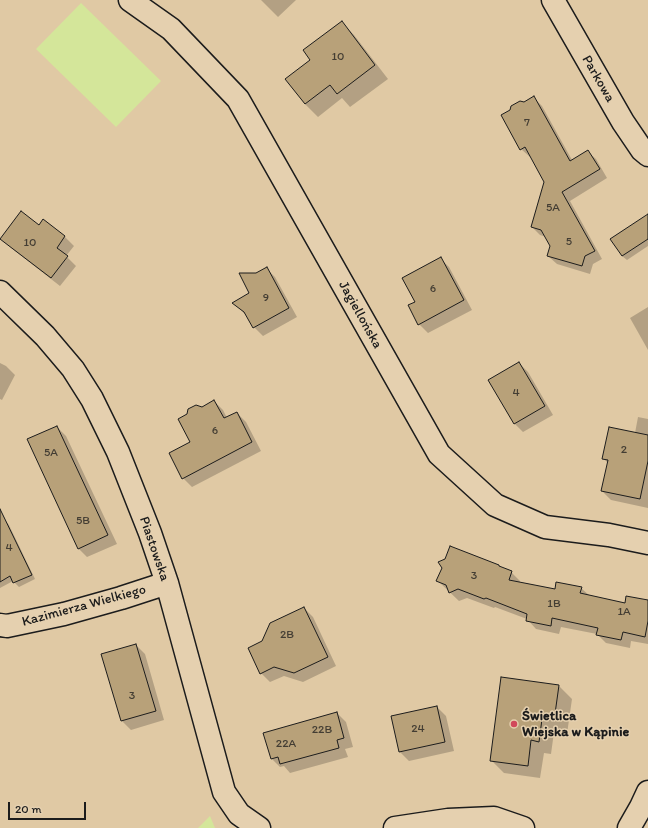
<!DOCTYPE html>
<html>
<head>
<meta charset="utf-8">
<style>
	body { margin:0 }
	#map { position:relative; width:648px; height:828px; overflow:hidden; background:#e0c9a4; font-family:Itim,sans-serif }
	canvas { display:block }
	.scale { position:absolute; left:8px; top:802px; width:78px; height:18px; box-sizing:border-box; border:2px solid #1c1c1c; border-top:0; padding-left:5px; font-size:12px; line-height:14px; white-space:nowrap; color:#1c1c1c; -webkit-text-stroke:3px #e5d0af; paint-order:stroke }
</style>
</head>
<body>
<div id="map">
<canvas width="648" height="828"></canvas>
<div class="scale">20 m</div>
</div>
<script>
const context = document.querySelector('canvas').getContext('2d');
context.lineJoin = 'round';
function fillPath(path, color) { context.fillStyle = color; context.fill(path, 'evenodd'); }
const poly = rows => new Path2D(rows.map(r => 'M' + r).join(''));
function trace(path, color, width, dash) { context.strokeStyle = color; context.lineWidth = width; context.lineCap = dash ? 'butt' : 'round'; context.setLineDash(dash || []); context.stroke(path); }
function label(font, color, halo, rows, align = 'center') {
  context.font = font + ' Itim,sans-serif'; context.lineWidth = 3; context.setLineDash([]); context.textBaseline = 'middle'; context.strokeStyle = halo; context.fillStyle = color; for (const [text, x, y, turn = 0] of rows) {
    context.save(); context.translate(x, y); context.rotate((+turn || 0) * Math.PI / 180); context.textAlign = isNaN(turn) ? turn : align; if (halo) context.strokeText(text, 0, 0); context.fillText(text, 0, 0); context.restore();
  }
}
fillPath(poly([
	[81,3,161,81,116,127,36,49],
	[210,816,215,828,198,828]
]), '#d4e69a');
fillPath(poly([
	[261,0,296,0,278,17],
	[341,22,354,35,388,79,350,107,342,98,318,117,305,104,286,79,312,60],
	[534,98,542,106,572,160,587,151,596,159,607,178,570,201,602,259,593,264,590,274,557,264,548,256,551,246,546,237,540,235,532,227,545,182,531,156,530,157,521,149,525,103],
	[44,220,65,237,74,246,66,256,76,266,60,286,10,247,1,238,39,226],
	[648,224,648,246,627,260,622,256],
	[440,258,449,267,472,310,428,333,419,324,409,306,416,302],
	[266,268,275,277,297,317,263,336,254,327,246,315,234,303,251,293,256,274],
	[648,307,648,350,630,318],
	[0,363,6,366,15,375,2,400,0,399],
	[519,363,528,372,553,415,523,432,514,423],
	[214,401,223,410,227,418,237,413,246,422,261,451,192,487,183,478,170,454,191,443,202,408],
	[638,417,648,419,648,508,611,500,602,491,608,463,603,458,635,433],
	[57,427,66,436,117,544,87,557,78,548],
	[5,520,9,525,35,579,19,587,13,581,0,588,0,523],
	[511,572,520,581,520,583,555,590,581,588,590,596,626,604,648,601,648,644,631,641,630,648,606,643,597,634,561,627,559,634,536,629,527,619,495,607,494,608,467,598,459,601,438,581],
	[304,608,313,617,336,666,303,682,284,676,270,682,261,673],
	[136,645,145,654,164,720,131,730,122,721],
	[559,686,572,699,567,734,554,732,551,754,544,753,540,778,504,773,491,760],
	[437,707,446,716,454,751,409,761,400,752],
	[337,713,346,722,353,747,345,749,348,757,290,773,284,766,280,767,271,758]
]), '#0003');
const building = poly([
	[342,21,375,65,337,94,330,85,305,104,285,79,310,60,303,50,342,21],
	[534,96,570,161,588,150,600,169,562,192,595,251,585,256,582,266,547,256,550,246,541,230,531,227,544,182,525,147,520,150,501,115,510,110,511,106,520,101,524,102,534,96],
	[21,211,39,225,43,219,65,236,57,248,68,256,51,278,0,239,21,211],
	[648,214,648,239,622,256,610,239,648,214],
	[441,257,464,300,418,325,408,305,415,302,402,278,441,257],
	[267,267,289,308,253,328,244,312,232,303,249,293,239,273,256,273,267,267],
	[519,362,545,406,514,424,488,380,519,362],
	[214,400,224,418,237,412,252,442,182,479,169,453,190,442,178,419,187,414,188,409,196,405,202,407,214,400],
	[57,426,108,535,78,549,27,439,57,426],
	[609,427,648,435,648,461,640,499,601,491,608,460,602,459,609,427],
	[0,509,32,575,13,583,10,576,0,582,0,509],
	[450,546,499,565,499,566,512,571,509,580,555,589,556,582,582,587,580,593,625,603,626,596,648,600,648,621,645,637,623,632,621,640,596,635,598,628,552,618,551,626,526,621,527,614,486,598,484,599,458,589,449,593,446,585,436,581,442,568,438,562,445,559,450,546],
	[304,607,328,657,294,673,274,667,260,674,248,648,262,641,270,623,304,607],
	[136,644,156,711,121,721,101,654,136,644],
	[501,677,559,685,554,721,542,719,539,742,531,740,528,766,490,761,501,677],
	[437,706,445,742,399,752,391,716,437,706],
	[337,712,344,738,337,740,339,748,280,764,278,757,271,759,263,733,337,712]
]);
fillPath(building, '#b8a179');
trace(building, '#1c1c1c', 1);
const minor = poly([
	[130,0,171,29,238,99,439,454,495,505,545,527,609,535,648,543],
	[553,0,623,122,642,150,648,155],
	[0,292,45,336,73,369,92,399,118,452,150,533,167,583,224,792,239,814,259,828],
	[0,625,7,626,64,614,121,598,167,583],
	[395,828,448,820,494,818,523,828],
	[629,828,641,807,648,792]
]);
trace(minor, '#1c1c1c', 25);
trace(minor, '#e5d0af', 22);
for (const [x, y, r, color] of [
	[514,724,4,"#d1495b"]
]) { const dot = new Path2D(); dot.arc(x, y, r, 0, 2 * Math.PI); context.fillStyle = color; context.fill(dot); trace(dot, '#e5d0af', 1.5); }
label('12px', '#433d33', null, [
	["10",338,57],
	["7",527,123],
	["5A",553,208],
	["5",569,242],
	["10",30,243],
	["6",433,289],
	["9",266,298],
	["4",516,393],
	["6",215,431],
	["2",624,450],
	["5A",51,453],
	["5B",83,521],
	["4",9,548],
	["3",474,576],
	["1B",554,604],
	["1A",624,612],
	["2B",287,635],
	["3",132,696],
	["24",418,729],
	["22B",322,730],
	["22A",286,744]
]);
label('14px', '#1c1c1c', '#e5d0af', [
	["Parkowa",598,79,60],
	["Jagiellońska",360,315,61],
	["Piastowska",154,549,71],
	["Kazimierza Wielkiego",84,606,-15]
]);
label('bold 14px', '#1c1c1c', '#e5d0af', [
	["Świetlica",522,716],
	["Wiejska w Kąpinie",522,732]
], 'left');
</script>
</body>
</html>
